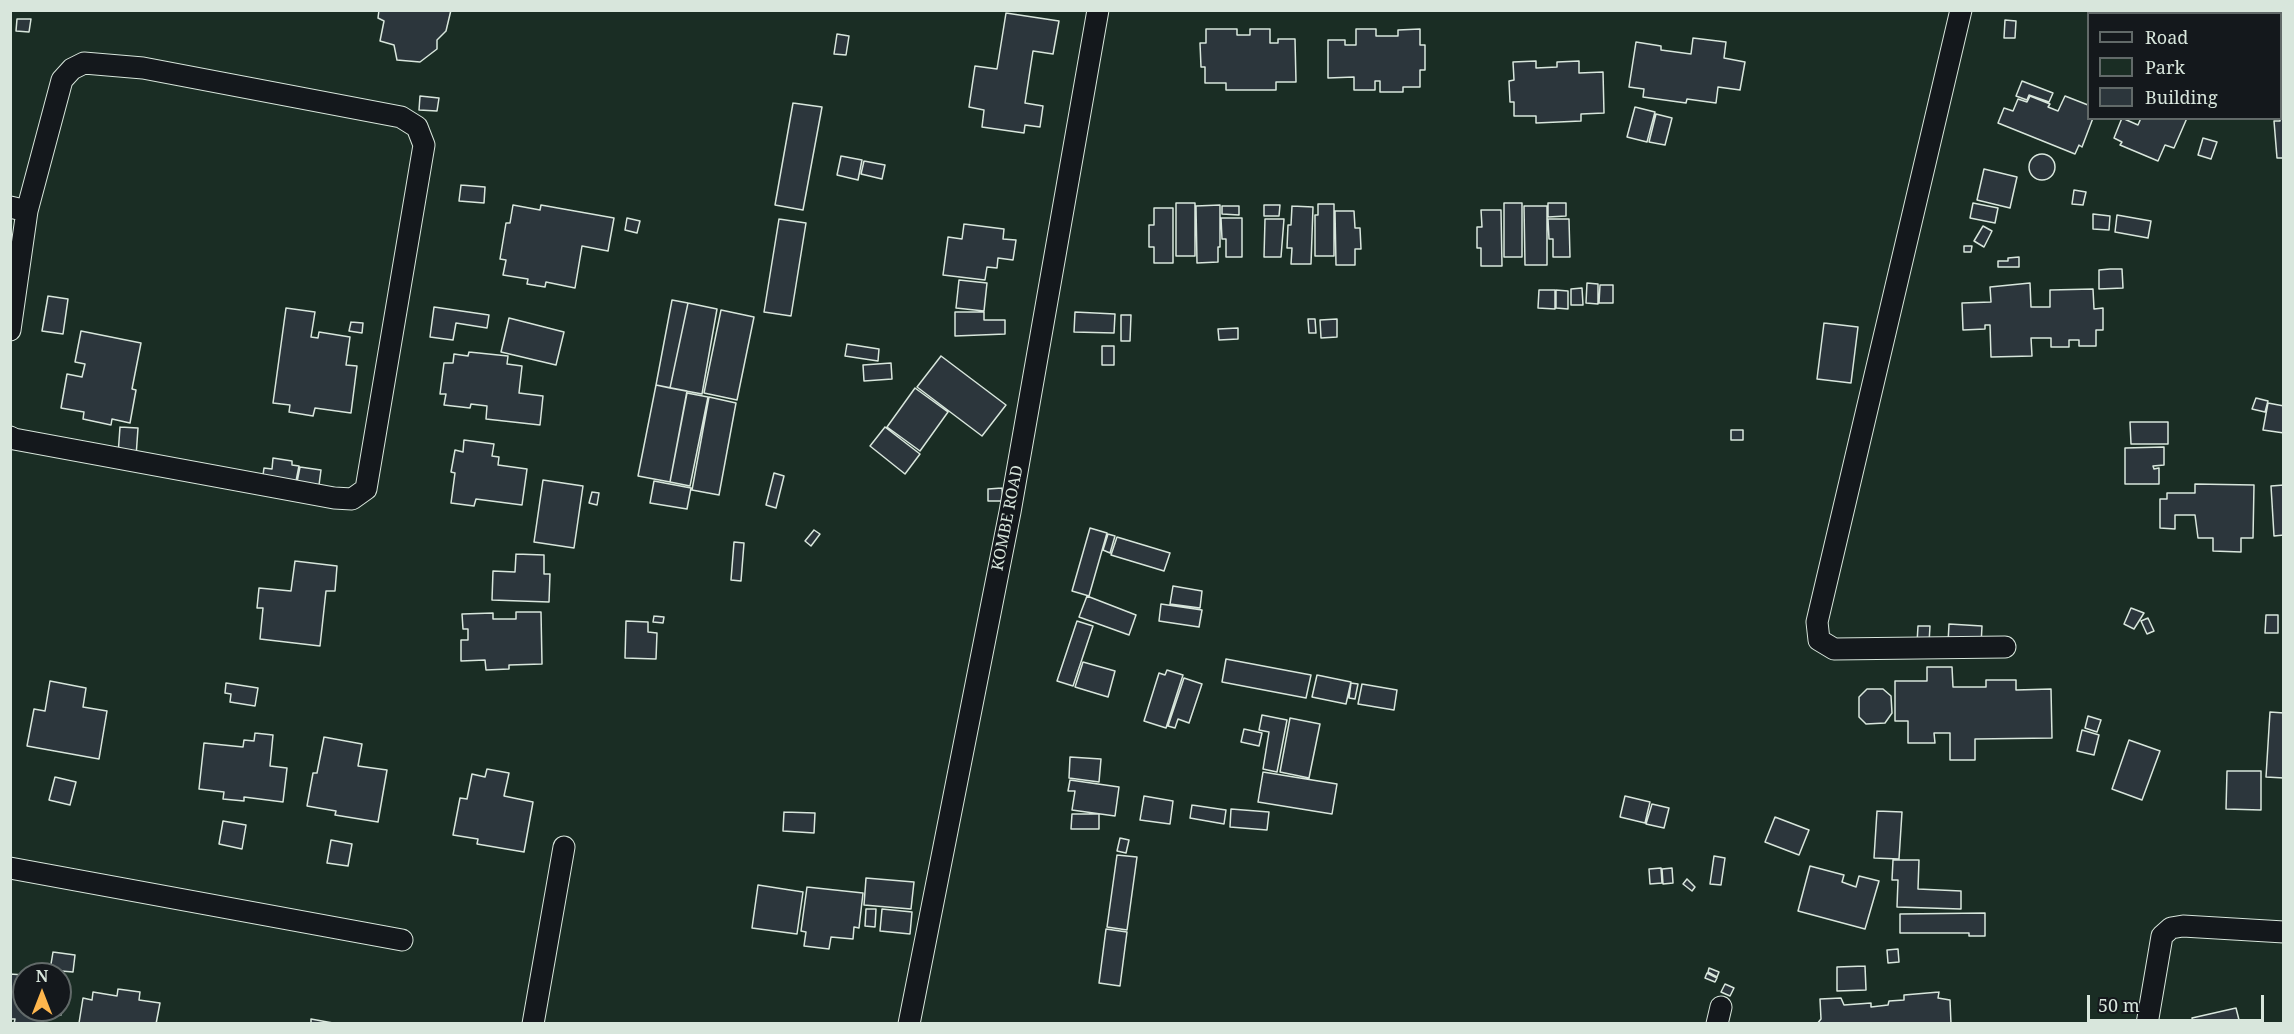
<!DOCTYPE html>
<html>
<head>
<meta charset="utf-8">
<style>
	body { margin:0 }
	#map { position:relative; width:2294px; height:1034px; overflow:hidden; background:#14181c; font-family:"Noto Serif",serif }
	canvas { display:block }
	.frame { position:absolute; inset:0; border:12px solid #d8e6dc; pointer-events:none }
	.legend { position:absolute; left:2087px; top:12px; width:195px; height:108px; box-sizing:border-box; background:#14181c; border:2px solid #626a69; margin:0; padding:8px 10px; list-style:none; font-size:18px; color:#d8e6dc }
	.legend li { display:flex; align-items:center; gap:12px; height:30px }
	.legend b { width:30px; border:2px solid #626a69 }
	.north { position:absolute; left:12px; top:962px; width:60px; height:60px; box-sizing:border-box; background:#14181c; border:2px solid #626a69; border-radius:50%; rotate:0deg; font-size:16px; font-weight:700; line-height:24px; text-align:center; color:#d8e6dc }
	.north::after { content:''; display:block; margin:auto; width:21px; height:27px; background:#ffb74d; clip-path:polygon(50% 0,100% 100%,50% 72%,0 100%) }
	.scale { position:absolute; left:2087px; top:995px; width:177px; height:27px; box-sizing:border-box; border:3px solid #d8e6dc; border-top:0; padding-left:8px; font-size:18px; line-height:21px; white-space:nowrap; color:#d8e6dc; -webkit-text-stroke:4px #14181c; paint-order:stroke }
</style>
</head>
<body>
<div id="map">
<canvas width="2294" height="1034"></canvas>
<div class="frame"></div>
<ul class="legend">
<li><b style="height:8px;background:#14181c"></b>Road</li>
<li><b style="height:16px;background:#1a2d24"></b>Park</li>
<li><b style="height:16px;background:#2c363c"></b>Building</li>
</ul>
<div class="north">N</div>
<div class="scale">50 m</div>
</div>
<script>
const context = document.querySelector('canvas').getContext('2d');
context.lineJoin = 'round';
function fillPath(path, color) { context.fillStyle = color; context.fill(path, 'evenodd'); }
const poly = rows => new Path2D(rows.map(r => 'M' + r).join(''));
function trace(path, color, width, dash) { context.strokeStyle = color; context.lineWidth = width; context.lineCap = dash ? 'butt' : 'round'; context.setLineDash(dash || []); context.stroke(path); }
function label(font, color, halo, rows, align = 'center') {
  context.font = font + ' "Noto Serif",serif'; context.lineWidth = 4.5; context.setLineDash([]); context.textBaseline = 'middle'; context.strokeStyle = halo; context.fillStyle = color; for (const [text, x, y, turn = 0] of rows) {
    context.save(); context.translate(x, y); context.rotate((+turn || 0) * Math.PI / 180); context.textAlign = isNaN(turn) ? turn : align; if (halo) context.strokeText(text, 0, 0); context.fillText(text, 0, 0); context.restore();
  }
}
const green = poly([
	[11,11,2283,11,2283,1023,11,1023,11,11],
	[2088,14,2280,14,2280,118,2088,118,2088,14],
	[24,974,60,974,60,1010,24,1010,24,974]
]);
fillPath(green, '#1a2d24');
trace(green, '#939e99', 1.5);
const building = poly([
	[379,10,451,10,446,31,437,40,437,49,420,62,397,60,394,45,380,41,384,21,378,18,379,10],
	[1006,13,1059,21,1053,54,1033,51,1025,103,1043,106,1040,127,1025,125,1024,133,982,127,984,110,969,107,975,66,997,69,1006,13],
	[17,19,31,19,29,32,16,31,17,19],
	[2005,20,2016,21,2015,38,2004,38,2005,20],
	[1206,29,1237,29,1237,35,1250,35,1250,29,1270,29,1270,43,1278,43,1278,39,1295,39,1296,82,1276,82,1276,90,1226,90,1226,83,1205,83,1205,67,1201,67,1200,43,1206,43,1206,29],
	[1356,29,1376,29,1376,36,1398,36,1398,30,1420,29,1420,45,1425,45,1425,70,1420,70,1420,87,1403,87,1403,92,1380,92,1380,81,1375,81,1375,90,1354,90,1354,77,1328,78,1328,40,1345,40,1345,45,1356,45,1356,29],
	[837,34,849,36,846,55,834,54,837,34],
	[1693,38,1726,42,1724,58,1745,62,1740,90,1718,87,1716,103,1687,99,1686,103,1643,97,1644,89,1629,87,1636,42,1661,46,1661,50,1691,54,1693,38],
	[1536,61,1536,68,1557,67,1557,62,1579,61,1579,73,1603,72,1604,113,1581,114,1581,121,1536,123,1536,116,1514,116,1514,102,1510,102,1509,81,1514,80,1513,62,1536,61],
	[2022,81,2053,93,2049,102,2029,95,2027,100,2016,96,2022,81],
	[420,96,439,98,437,111,419,110,420,96],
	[2030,96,2050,104,2048,107,2058,111,2065,96,2088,105,2088,118,2093,118,2082,147,2079,145,2075,154,1998,123,2004,108,2013,111,2018,99,2027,102,2030,96],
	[793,103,822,107,803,210,775,205,793,103],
	[1635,107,1655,112,1647,142,1627,137,1635,107],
	[2280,107,2284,107,2284,158,2277,158,2274,121,2280,121,2280,107],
	[1656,114,1672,118,1665,145,1649,142,1656,114],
	[2122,118,2138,125,2141,118,2187,118,2174,148,2165,145,2158,161,2120,145,2122,142,2114,138,2122,118],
	[2203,138,2217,142,2211,159,2198,155,2203,138],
	'2029 167a13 13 0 1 1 26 0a13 13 0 1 1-26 0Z',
	[841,156,862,160,858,180,837,175,841,156],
	[864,161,885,165,882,179,861,174,864,161],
	[1984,169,2017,177,2010,208,1977,200,1984,169],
	[461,185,485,187,484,203,459,201,461,185],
	[2074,190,2086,192,2083,205,2072,204,2074,190],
	[1176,203,1195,203,1195,256,1176,256,1176,203],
	[1504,203,1522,203,1522,257,1504,257,1504,203],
	[1548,203,1566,203,1566,216,1548,217,1548,203],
	[1973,203,1998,208,1995,223,1970,218,1973,203],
	[1318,204,1334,204,1334,256,1315,256,1315,215,1318,215,1318,204],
	[513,205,540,210,541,205,614,218,608,251,582,246,575,288,546,282,545,287,527,284,528,279,503,275,506,260,500,259,506,223,510,223,513,205],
	[1220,205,1220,247,1218,247,1218,262,1197,263,1196,206,1220,205],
	[1264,205,1280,205,1279,216,1264,216,1264,205],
	[1222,206,1239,206,1239,215,1222,214,1222,206],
	[1292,206,1313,207,1311,264,1291,264,1292,248,1287,248,1288,225,1291,225,1292,206],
	[1524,206,1547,206,1547,265,1525,265,1524,206],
	[1154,208,1173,208,1173,263,1154,263,1154,247,1149,247,1149,225,1154,225,1154,208],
	[1481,210,1501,210,1502,266,1481,266,1481,248,1477,248,1477,227,1482,227,1481,210],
	[1335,211,1354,211,1355,228,1360,228,1361,249,1355,249,1355,265,1336,265,1335,211],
	[2093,214,2110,216,2109,230,2093,229,2093,214],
	[2117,215,2151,221,2148,238,2115,232,2117,215],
	[627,218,640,221,637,233,625,230,627,218],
	[1221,218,1242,218,1242,257,1226,257,1226,239,1222,239,1221,218],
	[779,219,806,223,791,316,764,312,779,219],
	[1265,219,1284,219,1281,257,1264,257,1265,219],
	[1548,219,1569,219,1570,257,1553,257,1553,239,1549,239,1548,219],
	[964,224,1004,229,1003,239,1016,240,1013,260,998,258,997,268,987,267,985,280,943,275,948,237,962,239,964,224],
	[1983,226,1992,231,1984,247,1974,241,1983,226],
	[1964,246,1972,246,1971,252,1964,252,1964,246],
	[2019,257,2019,267,1998,267,1998,261,2008,261,2008,258,2019,257],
	[2110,269,2122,269,2123,288,2099,289,2099,270,2110,269],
	[959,280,987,283,984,311,956,308,959,280],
	[1587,283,1598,284,1598,304,1586,303,1587,283],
	[2030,283,2031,307,2050,307,2050,290,2093,289,2094,309,2103,308,2103,330,2096,330,2096,346,2079,346,2079,340,2069,340,2069,347,2051,347,2051,338,2031,338,2032,356,1991,357,1990,325,1985,325,1985,329,1963,330,1962,303,1991,302,1990,287,2030,283],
	[1600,285,1613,285,1613,303,1599,303,1600,285],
	[1582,288,1583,305,1571,305,1571,289,1582,288],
	[1539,290,1555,290,1555,309,1538,308,1539,290],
	[1556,290,1568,291,1568,309,1556,308,1556,290],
	[48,296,68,299,63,334,42,331,48,296],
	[672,300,688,303,670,388,656,385,672,300],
	[688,303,717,309,702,394,670,388,688,303],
	[434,307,489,315,487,328,456,323,453,340,430,337,434,307],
	[286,308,315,312,311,337,318,338,319,332,350,337,346,365,357,366,351,413,315,408,313,416,289,412,290,405,273,403,286,308],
	[721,310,754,317,737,400,704,393,721,310],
	[955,312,984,312,984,320,1005,320,1005,334,955,336,955,312],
	[1075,312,1115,314,1114,333,1074,332,1075,312],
	[1121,315,1131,315,1130,341,1121,341,1121,315],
	[509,318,564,332,556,365,501,352,509,318],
	[1308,319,1315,319,1316,333,1309,333,1308,319],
	[1337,319,1337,337,1321,338,1320,320,1337,319],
	[351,322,363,323,362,333,349,331,351,322],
	[1824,323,1858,327,1851,383,1817,379,1824,323],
	[1238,328,1238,339,1219,340,1218,329,1238,328],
	[81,331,141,343,132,389,136,390,130,423,112,419,111,425,83,419,84,412,61,408,67,374,82,377,85,364,75,362,81,331],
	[847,344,879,349,878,361,845,356,847,344],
	[1102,346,1114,346,1114,365,1102,365,1102,346],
	[469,352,508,356,507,364,522,366,519,393,543,396,540,425,486,419,487,406,471,404,470,408,444,405,446,394,440,394,444,363,453,363,454,354,468,356,469,352],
	[941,356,1006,405,982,436,917,387,941,356],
	[891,363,892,379,864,381,863,365,891,363],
	[656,385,687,391,670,482,638,476,656,385],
	[915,388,948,412,920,451,887,427,915,388],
	[687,393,708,397,690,486,670,482,687,393],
	[709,397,736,403,719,495,692,490,709,397],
	[2256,398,2268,401,2265,412,2252,409,2256,398],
	[2268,403,2284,406,2284,433,2263,430,2268,403],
	[2130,422,2168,422,2168,444,2131,444,2130,422],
	[120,427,138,428,136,457,118,455,120,427],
	[885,427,920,454,905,474,870,446,885,427],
	[1731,430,1743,430,1743,440,1731,440,1731,430],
	[464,440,494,444,492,456,499,457,498,465,527,469,522,505,476,499,474,506,451,503,455,473,451,472,455,450,463,452,464,440],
	[2164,447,2164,465,2153,466,2154,469,2159,468,2159,484,2125,484,2125,448,2164,447],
	[273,458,292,461,292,465,299,466,296,481,262,482,264,468,272,469,273,458],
	[300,467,321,470,319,485,297,482,300,467],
	[774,473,784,476,776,508,766,505,774,473],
	[543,480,583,486,574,548,534,542,543,480],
	[654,481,691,488,687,509,650,503,654,481],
	[2195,484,2254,485,2253,538,2241,538,2241,552,2213,551,2213,538,2198,538,2195,515,2175,515,2175,529,2160,528,2160,499,2167,499,2167,493,2195,493,2195,484],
	[2284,485,2284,535,2274,536,2271,486,2284,485],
	[1002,488,1003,501,988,501,988,489,1002,488],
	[592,492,599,493,597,505,589,503,592,492],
	[1090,528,1107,533,1089,596,1072,591,1090,528],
	[814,530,820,534,811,546,805,541,814,530],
	[1108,534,1115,536,1110,553,1103,550,1108,534],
	[1117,537,1170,553,1164,571,1111,555,1117,537],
	[734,542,744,543,741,581,731,580,734,542],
	[516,554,544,555,544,574,550,574,549,602,492,600,493,571,515,572,516,554],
	[295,561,337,566,335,591,326,591,320,646,260,639,263,608,257,608,259,588,291,591,295,561],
	[1173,586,1202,591,1200,608,1170,604,1173,586],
	[1087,596,1136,615,1129,635,1079,617,1087,596],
	[1161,604,1202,610,1199,627,1159,621,1161,604],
	[2131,608,2144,613,2134,629,2124,624,2131,608],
	[516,612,541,612,542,664,509,665,509,669,486,670,485,660,461,661,461,640,468,640,468,629,463,629,462,614,493,613,493,619,516,619,516,612],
	[2266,615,2278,615,2278,633,2265,633,2266,615],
	[654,616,664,617,663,623,653,622,654,616],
	[2148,618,2154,631,2147,634,2141,621,2148,618],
	[626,621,648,622,648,632,657,633,656,659,625,658,626,621],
	[1077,621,1093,626,1073,686,1057,681,1077,621],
	[1949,624,1982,626,1981,645,1948,643,1949,624],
	[1918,626,1930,626,1929,643,1917,643,1918,626],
	[1226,659,1311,675,1306,698,1222,682,1226,659],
	[1083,662,1115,671,1108,697,1075,687,1083,662],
	[1927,667,1952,667,1953,687,1986,687,1986,680,2016,680,2016,690,2051,689,2052,738,1975,739,1975,760,1950,760,1950,733,1934,733,1935,743,1908,743,1908,721,1895,721,1895,681,1927,681,1927,667],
	[1167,670,1183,675,1166,728,1144,721,1159,673,1165,675,1167,670],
	[1317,675,1351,682,1346,704,1312,697,1317,675],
	[1184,678,1202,684,1189,723,1178,719,1175,728,1168,726,1184,678],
	[50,681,86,688,83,707,107,711,99,759,27,746,34,709,45,711,50,681],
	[226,683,258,688,255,706,230,702,231,694,225,693,226,683],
	[1351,683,1358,684,1355,699,1349,698,1351,683],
	[1362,684,1397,690,1394,710,1358,704,1362,684],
	[1867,689,1883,689,1891,696,1892,713,1885,723,1866,724,1859,717,1859,697,1867,689],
	[2270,712,2284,713,2284,778,2266,777,2270,712],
	[1262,715,1287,720,1277,772,1263,769,1269,732,1259,730,1262,715],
	[2088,716,2101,720,2097,732,2085,728,2088,716],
	[1290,718,1320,724,1309,778,1280,772,1290,718],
	[1244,729,1262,733,1259,746,1241,742,1244,729],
	[2082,730,2099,735,2094,755,2077,751,2082,730],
	[255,733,273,735,270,766,287,768,283,802,244,797,244,801,223,799,224,792,199,789,204,743,243,747,244,740,254,741,255,733],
	[324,737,362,744,358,766,387,770,378,822,335,815,336,811,307,806,313,773,317,773,324,737],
	[2129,740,2160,751,2142,800,2112,789,2129,740],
	[1070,757,1101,759,1099,782,1069,778,1070,757],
	[487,769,509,773,504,796,533,802,524,852,477,844,478,839,453,835,460,798,467,799,472,774,485,777,487,769],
	[2227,771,2261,771,2261,810,2226,809,2227,771],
	[1263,772,1337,784,1332,814,1258,802,1263,772],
	[55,777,76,782,70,805,49,800,55,777],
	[1070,780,1119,787,1115,816,1072,810,1075,791,1068,791,1070,780],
	[1144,796,1173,801,1170,824,1140,820,1144,796],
	[1625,796,1650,802,1645,823,1620,817,1625,796],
	[1652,804,1669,808,1664,828,1646,824,1652,804],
	[1192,805,1226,810,1224,824,1190,818,1192,805],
	[1231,809,1269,812,1267,830,1230,827,1231,809],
	[1877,811,1902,812,1899,859,1874,858,1877,811],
	[784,812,815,813,814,833,783,831,784,812],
	[1072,814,1099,814,1099,829,1071,829,1072,814],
	[1775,817,1809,830,1799,855,1765,842,1775,817],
	[223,821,246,825,242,849,219,844,223,821],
	[1120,838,1129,840,1126,853,1117,851,1120,838],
	[331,840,352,844,348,866,327,863,331,840],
	[1117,855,1137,857,1127,930,1107,927,1117,855],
	[1714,856,1725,858,1721,885,1710,884,1714,856],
	[1893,860,1919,860,1918,889,1961,891,1961,909,1897,907,1898,880,1892,880,1893,860],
	[1810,866,1844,875,1842,882,1856,887,1859,876,1879,881,1865,929,1798,911,1810,866],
	[1661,868,1662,883,1650,884,1649,869,1661,868],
	[1672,868,1673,883,1663,884,1662,869,1672,868],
	[866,878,914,882,911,909,864,905,866,878],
	[1687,879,1695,887,1692,891,1683,884,1687,879],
	[758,885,803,892,797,934,752,928,758,885],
	[807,887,863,893,859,928,854,927,853,939,831,937,829,949,804,946,806,932,801,931,807,887],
	[866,909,876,909,875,927,865,926,866,909],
	[882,909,912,912,910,934,880,931,882,909],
	[1985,913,1985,936,1969,936,1969,933,1900,933,1900,914,1985,913],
	[1106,929,1127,932,1120,986,1099,983,1106,929],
	[1898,949,1899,962,1888,963,1887,950,1898,949],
	[53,952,75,955,73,972,50,970,53,952],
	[1865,966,1866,990,1837,991,1837,967,1865,966],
	[1709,968,1719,972,1717,977,1708,972,1709,968],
	[1707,973,1717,978,1715,982,1705,978,1707,973],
	[10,974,24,975,24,1010,60,1010,60,994,62,994,61,1015,49,1014,49,1020,43,1020,42,1024,14,1024,15,1019,10,1019,10,974],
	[1725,984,1734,988,1730,996,1721,992,1725,984],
	[118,989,140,992,139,1000,160,1003,156,1024,79,1023,83,998,92,1000,93,992,117,996,118,989],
	[1939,992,1938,998,1950,1000,1951,1024,1817,1024,1821,1019,1820,999,1841,998,1844,1005,1871,1003,1871,1007,1888,1005,1889,1001,1904,1000,1904,995,1939,992],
	[2236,1008,2240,1024,2194,1024,2192,1018,2236,1008],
	[311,1019,333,1023,311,1024,311,1019]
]);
fillPath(building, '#2c363c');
trace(building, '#d8e6dc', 1.5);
const minor = poly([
	[1961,10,1817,622,1819,640,1834,649,2005,647],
	[10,207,27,211,62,80,72,69,84,63,143,68,401,117,417,127,424,145,366,489,352,499,334,498,14,439,10,437],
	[10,330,27,211],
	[10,868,402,940],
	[533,1024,564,847],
	[909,1024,1010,512,1098,10],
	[1717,1024,1721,1007],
	[2147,1024,2162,936,2171,928,2183,926,2284,932]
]);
trace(minor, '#d8e6dc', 23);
trace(minor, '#14181c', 21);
label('16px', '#d8e6dc', '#14181c', [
	["KOMBE ROAD",1008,518,-79]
]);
</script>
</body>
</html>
